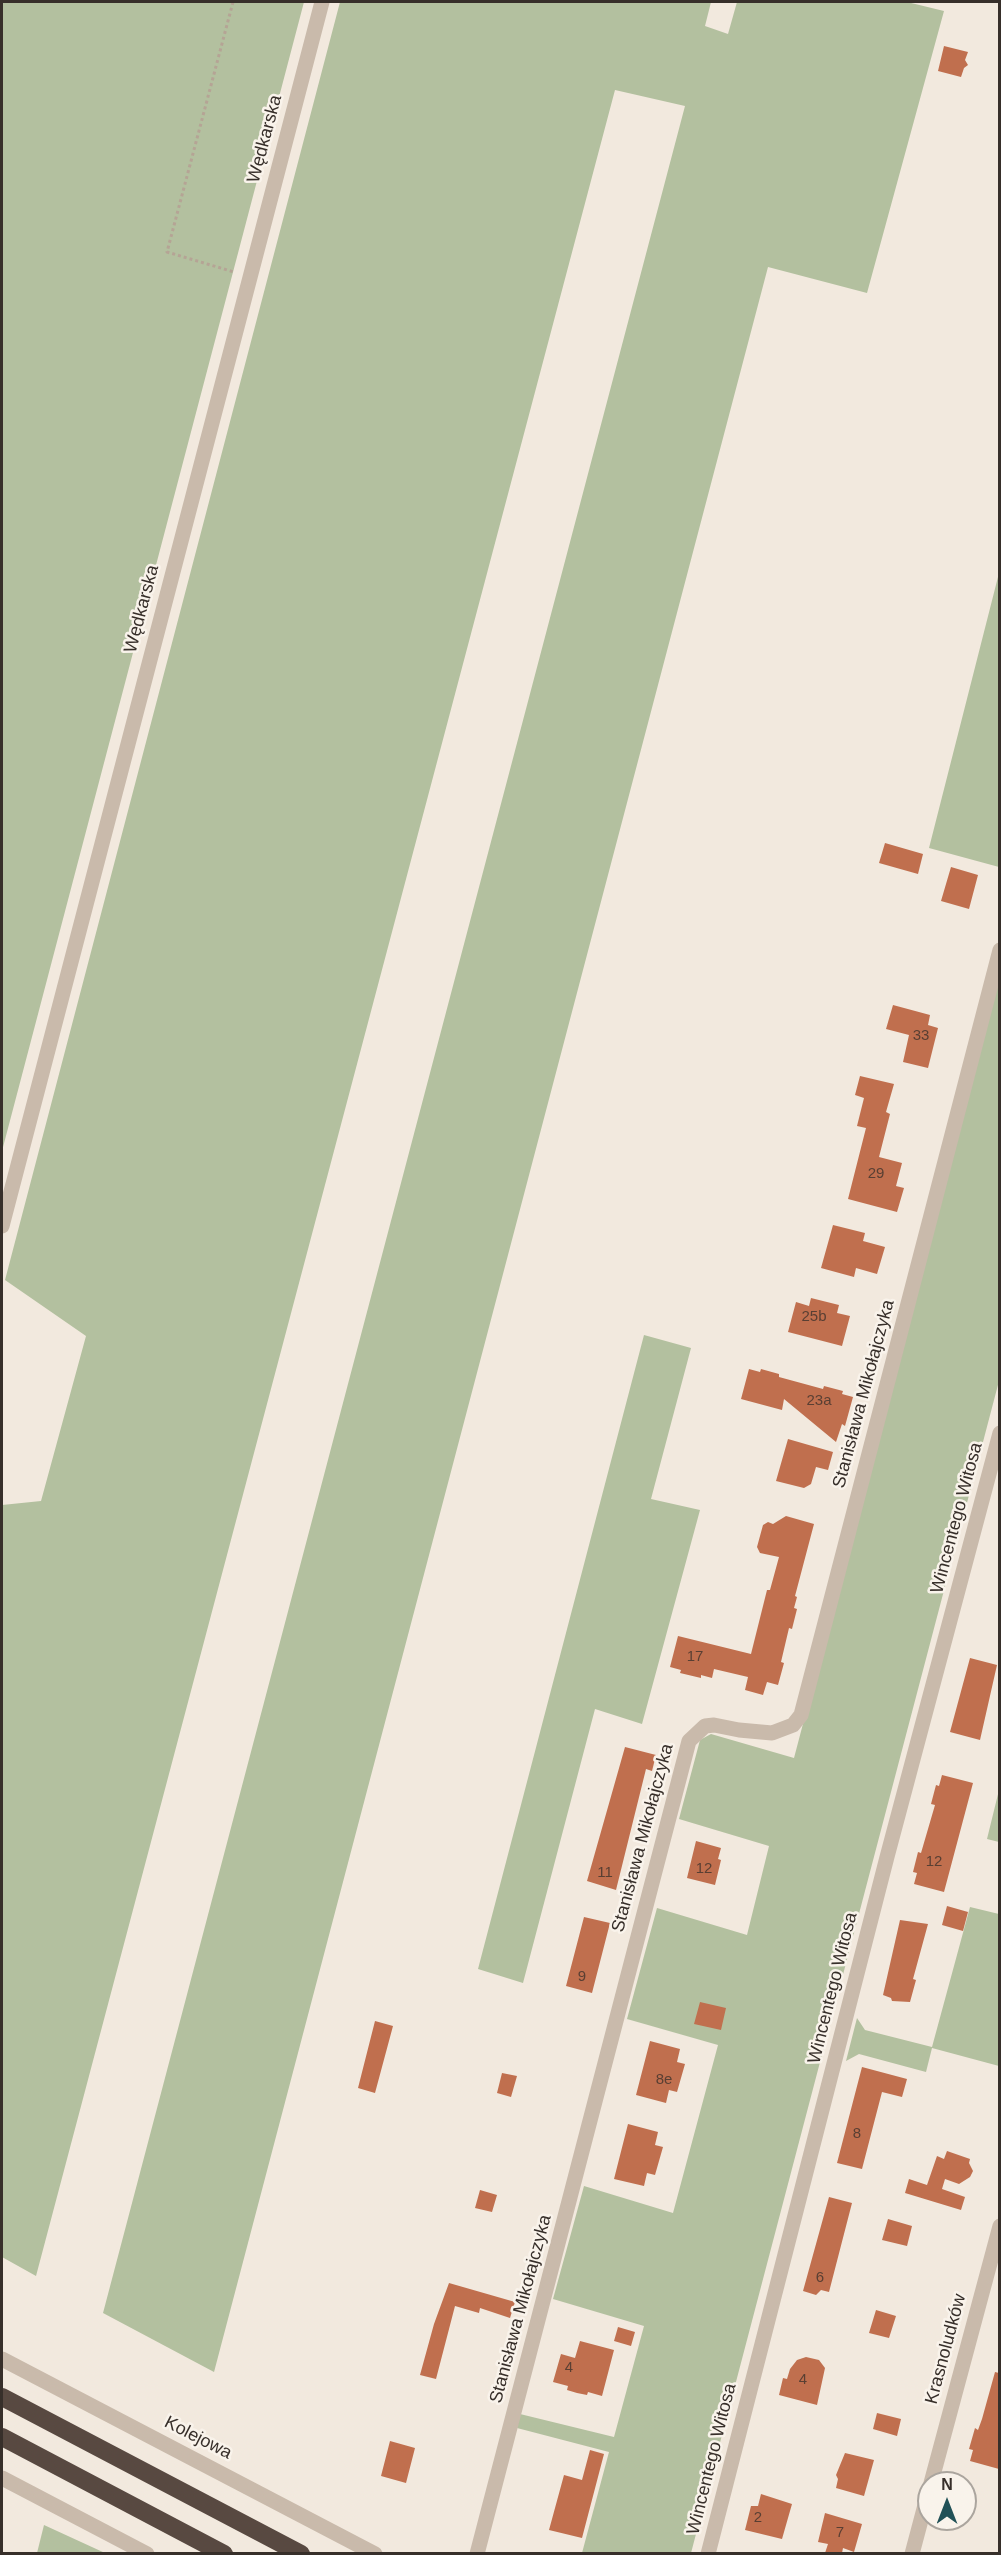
<!DOCTYPE html>
<html>
<head>
<meta charset="utf-8">
<style>
	body { margin:0 }
	#map { position:relative; width:1001px; height:2555px; overflow:hidden; background:#f2e9de; font-family:Helvetica,sans-serif }
	canvas { display:block }
	.frame { position:absolute; inset:0; border:3px solid #372f2a; pointer-events:none }
	.north { position:absolute; left:917px; top:2471px; width:60px; height:60px; box-sizing:border-box; background:#f9f3eb; border:2px solid #aba59e; border-radius:50%; rotate:0deg; font-size:16px; font-weight:700; line-height:24px; text-align:center; color:#372f2a }
	.north::after { content:''; display:block; margin:auto; width:21px; height:27px; background:#215157; clip-path:polygon(50% 0,100% 100%,50% 72%,0 100%) }
</style>
</head>
<body>
<div id="map">
<canvas width="1001" height="2555"></canvas>
<div class="frame"></div>
<div class="north">N</div>
</div>
<script>
const context = document.querySelector('canvas').getContext('2d');
context.lineJoin = 'round';
function fillPath(path, color) { context.fillStyle = color; context.fill(path, 'evenodd'); }
const poly = rows => new Path2D(rows.map(r => 'M' + r).join(''));
function trace(path, color, width, dash) { context.strokeStyle = color; context.lineWidth = width; context.lineCap = dash ? 'butt' : 'round'; context.setLineDash(dash || []); context.stroke(path); }
function label(font, color, halo, rows, align = 'center') {
  context.font = font + ' Helvetica,sans-serif'; context.lineWidth = 5; context.setLineDash([]); context.textBaseline = 'middle'; context.strokeStyle = halo; context.fillStyle = color; for (const [text, x, y, turn = 0] of rows) {
    context.save(); context.translate(x, y); context.rotate((+turn || 0) * Math.PI / 180); context.textAlign = isNaN(turn) ? turn : align; if (halo) context.strokeText(text, 0, 0); context.fillText(text, 0, 0); context.restore();
  }
}
fillPath(poly([
	[2,2,304,2,2,1151],
	[340,2,711,2,705,26,728,34,737,2,907,2,944,11,867,293,768,267,214,2372,103,2313,685,106,615,90,36,2276,2,2257,2,1505,41,1501,86,1336,5,1280],
	[999,573,999,867,929,848],
	[999,978,999,1381,691,2553,582,2553,609,2452,517,2428,520,2414,614,2437,644,2326,553,2299,584,2186,673,2213,718,2045,627,2019,657,1908,747,1935,769,1846,679,1819,700,1740,711,1734,794,1758],
	[644,1335,691,1348,651,1499,700,1510,642,1724,595,1709,523,1983,478,1969],
	[999,1790,1000,1842,999,1842,987,1839],
	[970,1907,999,1914,999,2066,932,2048,926,2072,859,2054,846,2061,857,2018,865,2030,932,2047],
	[44,2525,105,2553,37,2553]
]), '#b3c09f');
fillPath(poly([
	[944,46,968,52,965,60,968,65,964,68,961,77,938,71],
	[885,843,923,854,918,874,879,863],
	[951,867,978,875,969,909,941,901],
	[893,1005,930,1015,928,1025,938,1028,928,1068,903,1062,909,1035,886,1029],
	[860,1076,894,1084,886,1112,890,1114,879,1157,902,1163,896,1186,904,1188,897,1212,848,1199,866,1128,857,1126,864,1098,855,1095],
	[833,1225,865,1233,863,1241,885,1247,877,1274,856,1268,854,1277,821,1268],
	[811,1298,839,1305,837,1313,850,1316,842,1346,788,1332,796,1302,809,1306],
	[749,1369,760,1372,761,1369,779,1374,779,1377,823,1389,824,1386,843,1391,842,1394,853,1397,845,1426,842,1424,836,1442,784,1399,782,1410,741,1399],
	[788,1439,833,1452,828,1470,816,1467,811,1484,804,1488,776,1481],
	[786,1516,814,1524,795,1596,797,1597,794,1608,797,1609,792,1629,789,1628,781,1662,784,1663,778,1685,767,1682,763,1695,745,1690,748,1677,714,1669,712,1678,701,1675,701,1678,680,1673,681,1670,670,1667,678,1636,751,1654,767,1590,770,1590,779,1557,760,1553,757,1547,763,1525,768,1522,773,1524],
	[970,1658,997,1665,980,1740,950,1732],
	[625,1747,656,1755,652,1771,646,1769,616,1890,587,1881],
	[942,1775,973,1783,944,1892,914,1884,917,1873,913,1872,918,1852,921,1853,935,1805,931,1804,936,1785,939,1786],
	[696,1841,721,1848,718,1859,721,1860,715,1885,687,1878],
	[947,1906,968,1912,963,1931,942,1925],
	[584,1917,610,1923,592,1993,566,1986],
	[900,1920,928,1924,913,1979,916,1980,910,2002,892,2001,891,1998,883,1995],
	[700,2002,726,2008,721,2030,694,2024],
	[375,2021,393,2026,375,2093,358,2088],
	[650,2041,680,2049,677,2062,685,2064,677,2092,669,2090,666,2103,636,2095],
	[862,2067,907,2079,902,2097,882,2092,862,2169,837,2163],
	[502,2073,517,2076,511,2097,497,2093],
	[628,2124,658,2132,655,2145,663,2147,655,2175,647,2173,644,2186,614,2179],
	[947,2151,970,2159,969,2163,973,2171,970,2177,959,2184,945,2179,942,2189,965,2197,961,2210,905,2193,909,2179,927,2185,937,2156,944,2159],
	[480,2190,497,2195,492,2212,475,2208],
	[829,2197,852,2203,829,2292,821,2290,816,2295,803,2291],
	[888,2219,912,2226,907,2246,882,2240],
	[449,2283,515,2302,510,2318,480,2308,479,2313,455,2306,436,2379,420,2375,434,2324],
	[876,2310,896,2316,889,2338,869,2333],
	[618,2327,635,2332,631,2346,614,2341],
	[580,2341,614,2350,602,2396,588,2392,587,2395,577,2393,567,2390,568,2386,553,2382,561,2354,575,2358],
	[806,2357,819,2360,825,2368,817,2405,779,2395,783,2378,787,2379,790,2369,797,2360],
	[995,2372,999,2373,999,2469,970,2461,973,2450,969,2449,975,2428,978,2430,982,2419],
	[877,2413,901,2419,897,2436,873,2429],
	[390,2441,415,2448,406,2483,381,2476],
	[590,2450,604,2454,582,2538,549,2530,564,2475,582,2480],
	[845,2453,874,2460,864,2496,836,2488,838,2479,836,2475],
	[761,2494,792,2504,782,2539,745,2530,751,2506,758,2506],
	[825,2513,862,2524,854,2552,843,2548,842,2553,825,2553,828,2544,818,2542]
]), '#c06f4e');
trace(poly([
	[233,2,167,252,234,272]
]), '#b5a495', 3, [3, 3]);
trace(poly([
	[2,1226,322,2],
	[2,2359,375,2554],
	[2,2478,147,2554],
	[931,2483,1000,2226],
	[477,2554,689,1741,705,1726,714,1725,739,1730,772,1733,793,1725,801,1715,1000,950],
	[708,2554,887,1857,1000,1433],
	[912,2554,929,2490]
]), '#c9baab', 15);
trace(poly([
	[2,2397,301,2554],
	[2,2437,224,2554]
]), '#584941', 18);
label('15px', '#593f33', null, [
	["33",921,1036],
	["29",876,1174],
	["25b",814,1317],
	["23a",819,1401],
	["17",695,1657],
	["12",934,1862],
	["12",704,1869],
	["11",605,1873],
	["9",582,1977],
	["8e",664,2080],
	["8",857,2134],
	["6",820,2278],
	["4",569,2368],
	["4",803,2380],
	["2",758,2518],
	["7",840,2533]
]);
label('18px', '#372f2a', '#f9f3eb', [
	["Wędkarska",265,139,-75],
	["Wędkarska",142,609,-75],
	["Stanisława Mikołajczyka",864,1394,-75],
	["Wincentego Witosa",957,1518,-75],
	["Stanisława Mikołajczyka",643,1838,-75],
	["Wincentego Witosa",833,1988,-76],
	["Stanisława Mikołajczyka",521,2309,-75],
	["Krasnoludków",946,2349,-75],
	["Kolejowa",198,2438,27],
	["Wincentego Witosa",712,2459,-76]
]);
</script>
</body>
</html>
